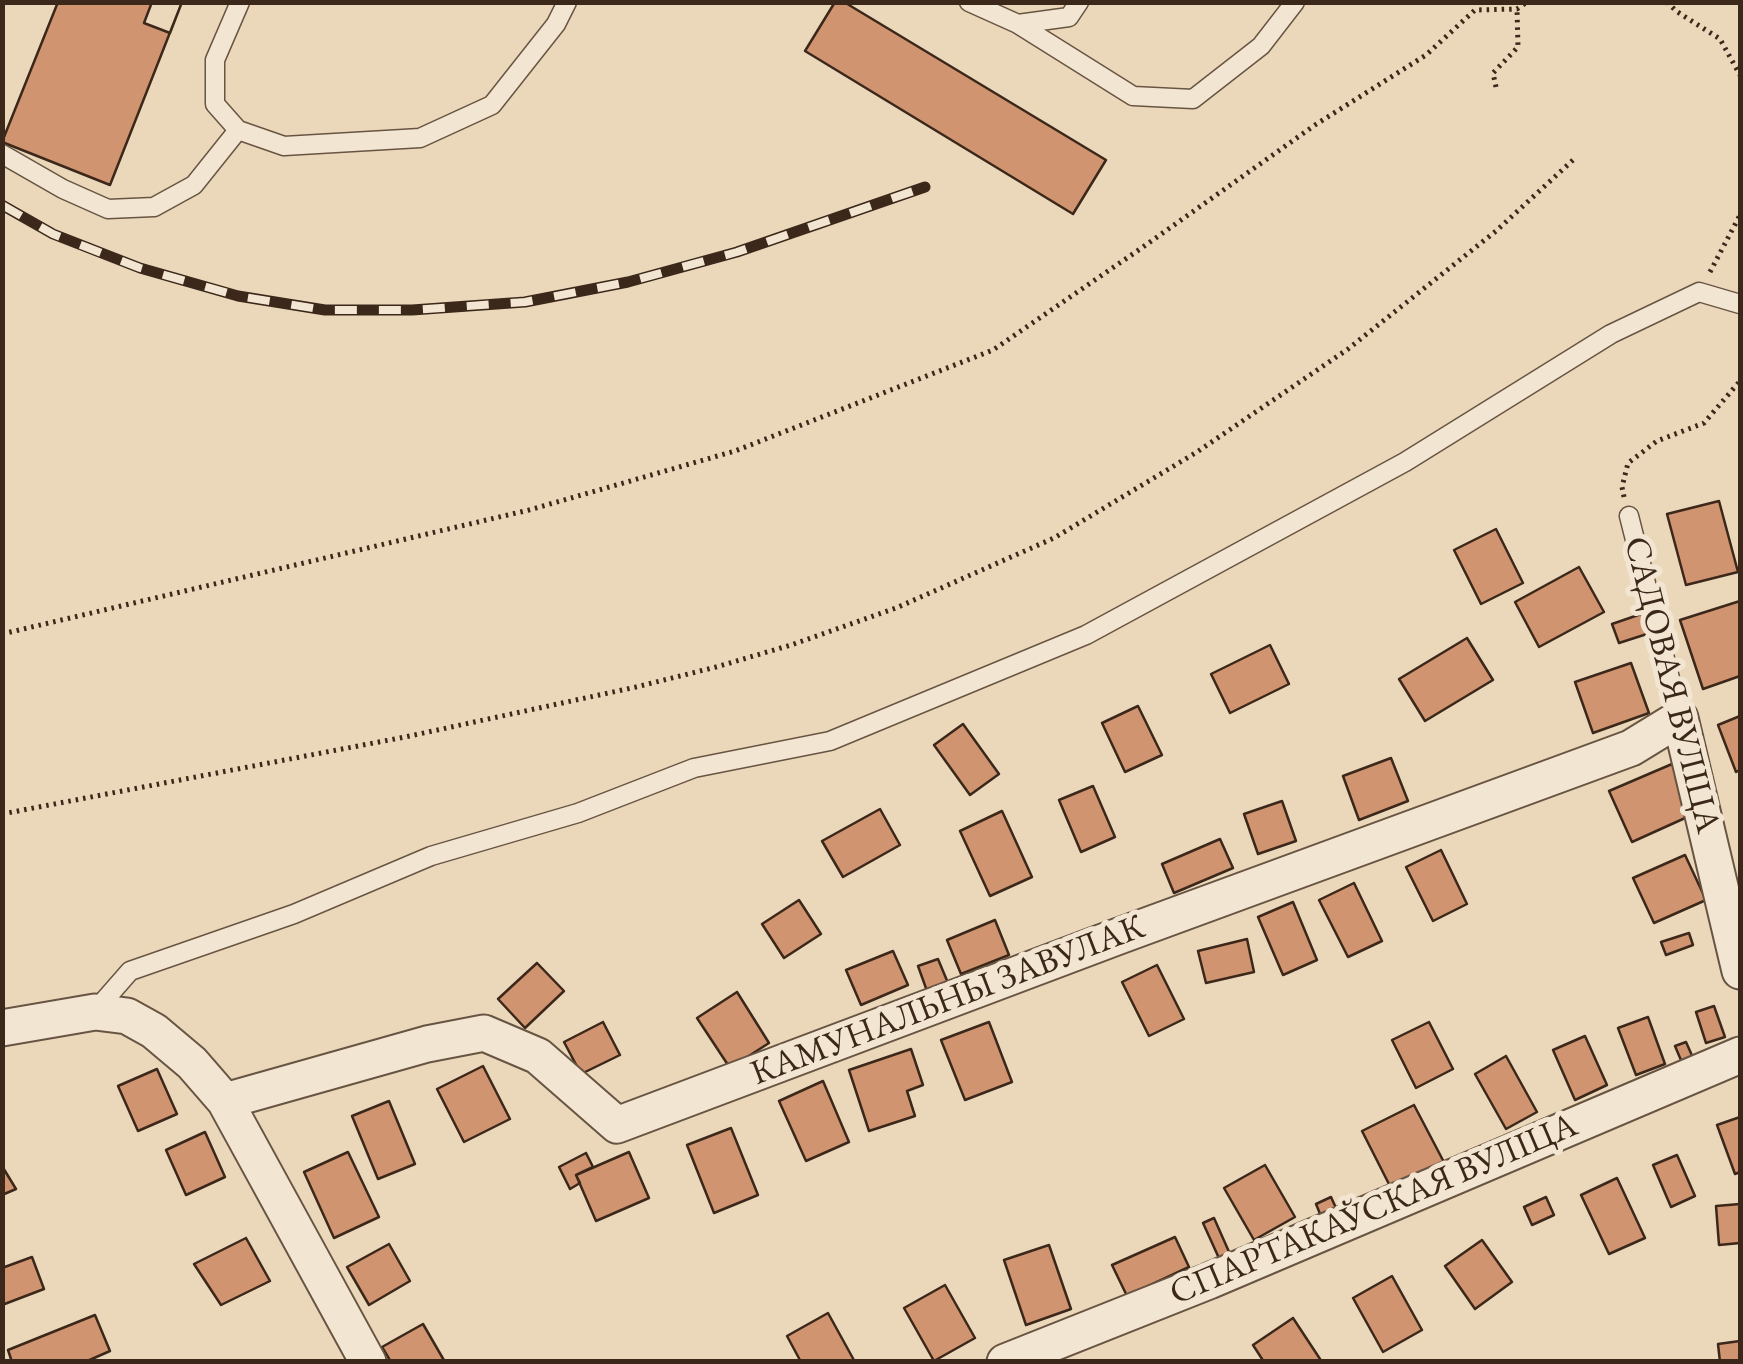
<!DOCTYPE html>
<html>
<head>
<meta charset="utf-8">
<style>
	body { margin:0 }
	#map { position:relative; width:1743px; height:1364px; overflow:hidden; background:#ebd8ba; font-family:"EB Garamond",serif }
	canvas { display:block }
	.frame { position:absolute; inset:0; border:5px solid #3c281a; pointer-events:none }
</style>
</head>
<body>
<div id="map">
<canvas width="1743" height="1364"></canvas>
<div class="frame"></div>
</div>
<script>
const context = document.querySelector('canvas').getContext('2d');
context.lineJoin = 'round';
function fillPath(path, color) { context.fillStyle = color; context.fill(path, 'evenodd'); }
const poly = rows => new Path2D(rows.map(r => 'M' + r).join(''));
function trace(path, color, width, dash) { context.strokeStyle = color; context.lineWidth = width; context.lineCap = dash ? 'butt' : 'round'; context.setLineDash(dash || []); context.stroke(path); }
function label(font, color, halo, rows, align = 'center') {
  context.font = font + ' "EB Garamond",serif'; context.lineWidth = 10; context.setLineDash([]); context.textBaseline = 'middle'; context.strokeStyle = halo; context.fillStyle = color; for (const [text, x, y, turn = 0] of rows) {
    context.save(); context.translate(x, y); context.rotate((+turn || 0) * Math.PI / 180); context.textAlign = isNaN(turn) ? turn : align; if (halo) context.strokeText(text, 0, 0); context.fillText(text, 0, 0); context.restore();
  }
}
const building = poly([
	[58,2,182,2,110,185,2,142,58,2],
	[152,2,182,2,170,33,144,23,152,2],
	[835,2,844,2,1106,160,1073,214,805,51,835,2],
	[1719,501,1738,572,1686,585,1667,514,1719,501],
	[1496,529,1523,583,1481,604,1454,550,1496,529],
	[1579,567,1604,612,1539,647,1515,602,1579,567],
	[1740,601,1740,676,1703,689,1680,620,1740,601],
	[1644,613,1650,633,1619,643,1612,624,1644,613],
	[1467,638,1493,680,1425,721,1399,679,1467,638],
	[1270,645,1289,684,1230,713,1211,674,1270,645],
	[1631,663,1649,713,1593,733,1575,682,1631,663],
	[1138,706,1162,755,1125,772,1102,723,1138,706],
	[1740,716,1740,770,1736,772,1718,725,1740,716],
	[963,724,999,774,970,795,934,745,963,724],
	[1391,758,1408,801,1359,820,1343,776,1391,758],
	[1672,764,1694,814,1632,842,1609,791,1672,764],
	[1093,786,1115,837,1081,852,1059,800,1093,786],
	[1282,801,1296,841,1258,854,1244,814,1282,801],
	[880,809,900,845,843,877,822,841,880,809],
	[1002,811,1032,877,990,896,960,831,1002,811],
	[1220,839,1233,868,1174,893,1162,864,1220,839],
	[1441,850,1467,904,1433,921,1406,867,1441,850],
	[1685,855,1706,900,1654,923,1633,878,1685,855],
	[1354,883,1382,941,1348,957,1319,900,1354,883],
	[799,900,821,934,784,958,762,924,799,900],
	[1293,902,1317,960,1283,975,1258,917,1293,902],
	[995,920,1009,955,961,974,947,940,995,920],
	[1689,933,1693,945,1666,955,1661,942,1689,933],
	[1247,939,1254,972,1206,983,1198,951,1247,939],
	[893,951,908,985,861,1005,846,970,893,951],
	[938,959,948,983,927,991,918,966,938,959],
	[537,963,564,991,525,1028,498,999,537,963],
	[1157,965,1184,1019,1149,1036,1122,982,1157,965],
	[737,992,769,1043,730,1068,697,1018,737,992],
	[1714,1006,1725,1037,1706,1043,1696,1012,1714,1006],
	[1648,1017,1665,1064,1636,1075,1618,1028,1648,1017],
	[603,1022,620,1055,581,1074,564,1042,603,1022],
	[989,1022,1012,1082,965,1100,941,1040,989,1022],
	[1429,1022,1453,1069,1416,1088,1392,1040,1429,1022],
	[1585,1036,1607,1085,1575,1100,1553,1050,1585,1036],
	[1686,1042,1694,1060,1683,1065,1675,1046,1686,1042],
	[911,1049,923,1085,907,1091,915,1116,869,1131,849,1070,911,1049],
	[1506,1056,1537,1112,1506,1129,1475,1074,1506,1056],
	[483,1066,510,1119,464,1142,437,1089,483,1066],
	[157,1069,177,1114,138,1131,118,1086,157,1069],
	[823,1081,849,1142,806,1161,779,1101,823,1081],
	[389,1101,415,1164,378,1179,352,1116,389,1101],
	[1414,1105,1446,1166,1394,1194,1362,1131,1414,1105],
	[1740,1117,1740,1172,1735,1174,1717,1125,1740,1117],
	[731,1128,758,1195,714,1213,687,1145,731,1128],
	[205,1132,225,1177,186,1195,166,1150,205,1132],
	[348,1152,379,1217,334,1238,304,1172,348,1152],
	[629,1152,649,1198,596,1221,576,1175,629,1152],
	[586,1153,593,1167,576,1175,580,1183,570,1189,559,1167,586,1153],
	[1677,1155,1695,1196,1671,1207,1653,1165,1677,1155],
	[1265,1165,1295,1217,1254,1240,1224,1188,1265,1165],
	[2,1166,16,1189,2,1195,2,1166],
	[1617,1178,1645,1238,1609,1254,1581,1195,1617,1178],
	[1331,1197,1341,1219,1325,1226,1316,1204,1331,1197],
	[1546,1197,1554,1215,1532,1225,1524,1207,1546,1197],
	[1740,1204,1740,1243,1719,1245,1716,1206,1740,1204],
	[1214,1218,1234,1263,1223,1267,1203,1223,1214,1218],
	[1175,1237,1189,1267,1127,1296,1112,1265,1175,1237],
	[246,1238,270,1281,221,1305,194,1264,246,1238],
	[1482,1240,1512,1282,1475,1309,1445,1266,1482,1240],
	[389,1244,410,1281,369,1305,347,1267,389,1244],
	[1049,1245,1071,1309,1026,1325,1004,1260,1049,1245],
	[32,1257,44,1289,2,1305,2,1268,32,1257],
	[1392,1276,1422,1330,1383,1352,1353,1298,1392,1276],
	[945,1285,975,1338,934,1361,904,1308,945,1285],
	[828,1313,855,1362,801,1362,787,1336,828,1313],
	[95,1315,110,1351,85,1362,12,1362,8,1350,95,1315],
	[1293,1318,1322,1362,1264,1362,1253,1345,1293,1318],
	[423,1324,445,1362,391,1362,382,1347,423,1324],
	[1740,1341,1740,1362,1720,1362,1718,1344,1740,1341]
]);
fillPath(building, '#d09470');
trace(building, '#3c281a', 2.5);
const service = poly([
	[240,2,215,60,215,104,238,130,284,146,420,138,492,105,556,24,567,2],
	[969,2,1018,24,1069,17,1079,2],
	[1018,24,1133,96,1193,99,1261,46,1295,2],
	[2,154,63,189,108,209,154,207,194,185,238,130],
	[1629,516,1680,718],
	[95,1011,130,971,294,914,431,856,578,813,694,768,830,741,1086,635,1405,462,1611,334,1699,292,1740,304]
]);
const minor = poly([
	[2,1028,95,1012,127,1016,154,1031,192,1063,225,1101,368,1362],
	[225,1101,427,1044,484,1033,538,1056,617,1125,1119,936,1631,748,1680,718,1740,971],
	[1005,1362,1209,1281,1740,1055]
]);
trace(service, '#685442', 21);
trace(minor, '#685442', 39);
trace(poly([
	[1667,2,1676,11,1720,39,1740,75],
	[1496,87,1493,73,1518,47,1517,9],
	[1710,272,1740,215],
	[1624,497,1622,487,1628,463,1657,441,1704,423,1740,381],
	[2,634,529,510,735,451,993,350,1143,247,1315,125,1426,55,1475,10,1517,9,1527,2],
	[2,814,405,737,636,687,716,667,791,645,896,608,1054,538,1197,452,1348,349,1496,231,1573,160]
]), '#3c281a', 5, [2.5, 5]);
trace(service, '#f2e6d2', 18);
trace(minor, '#f2e6d2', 35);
const rail = poly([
	[2,205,53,234,140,268,238,296,325,310,412,310,525,302,628,282,737,252,925,187]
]);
trace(rail, '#3c281a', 11);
trace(rail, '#f2e6d2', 8, [22]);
label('35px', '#3c281a', '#f2e6d2', [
	["САДОВАЯ ВУЛІЦА",1671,685,76],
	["КАМУНАЛЬНЫ ЗАВУЛАК",948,1001,-21],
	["СПАРТАКАЎСКАЯ ВУЛІЦА",1374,1210,-23]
]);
</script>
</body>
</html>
